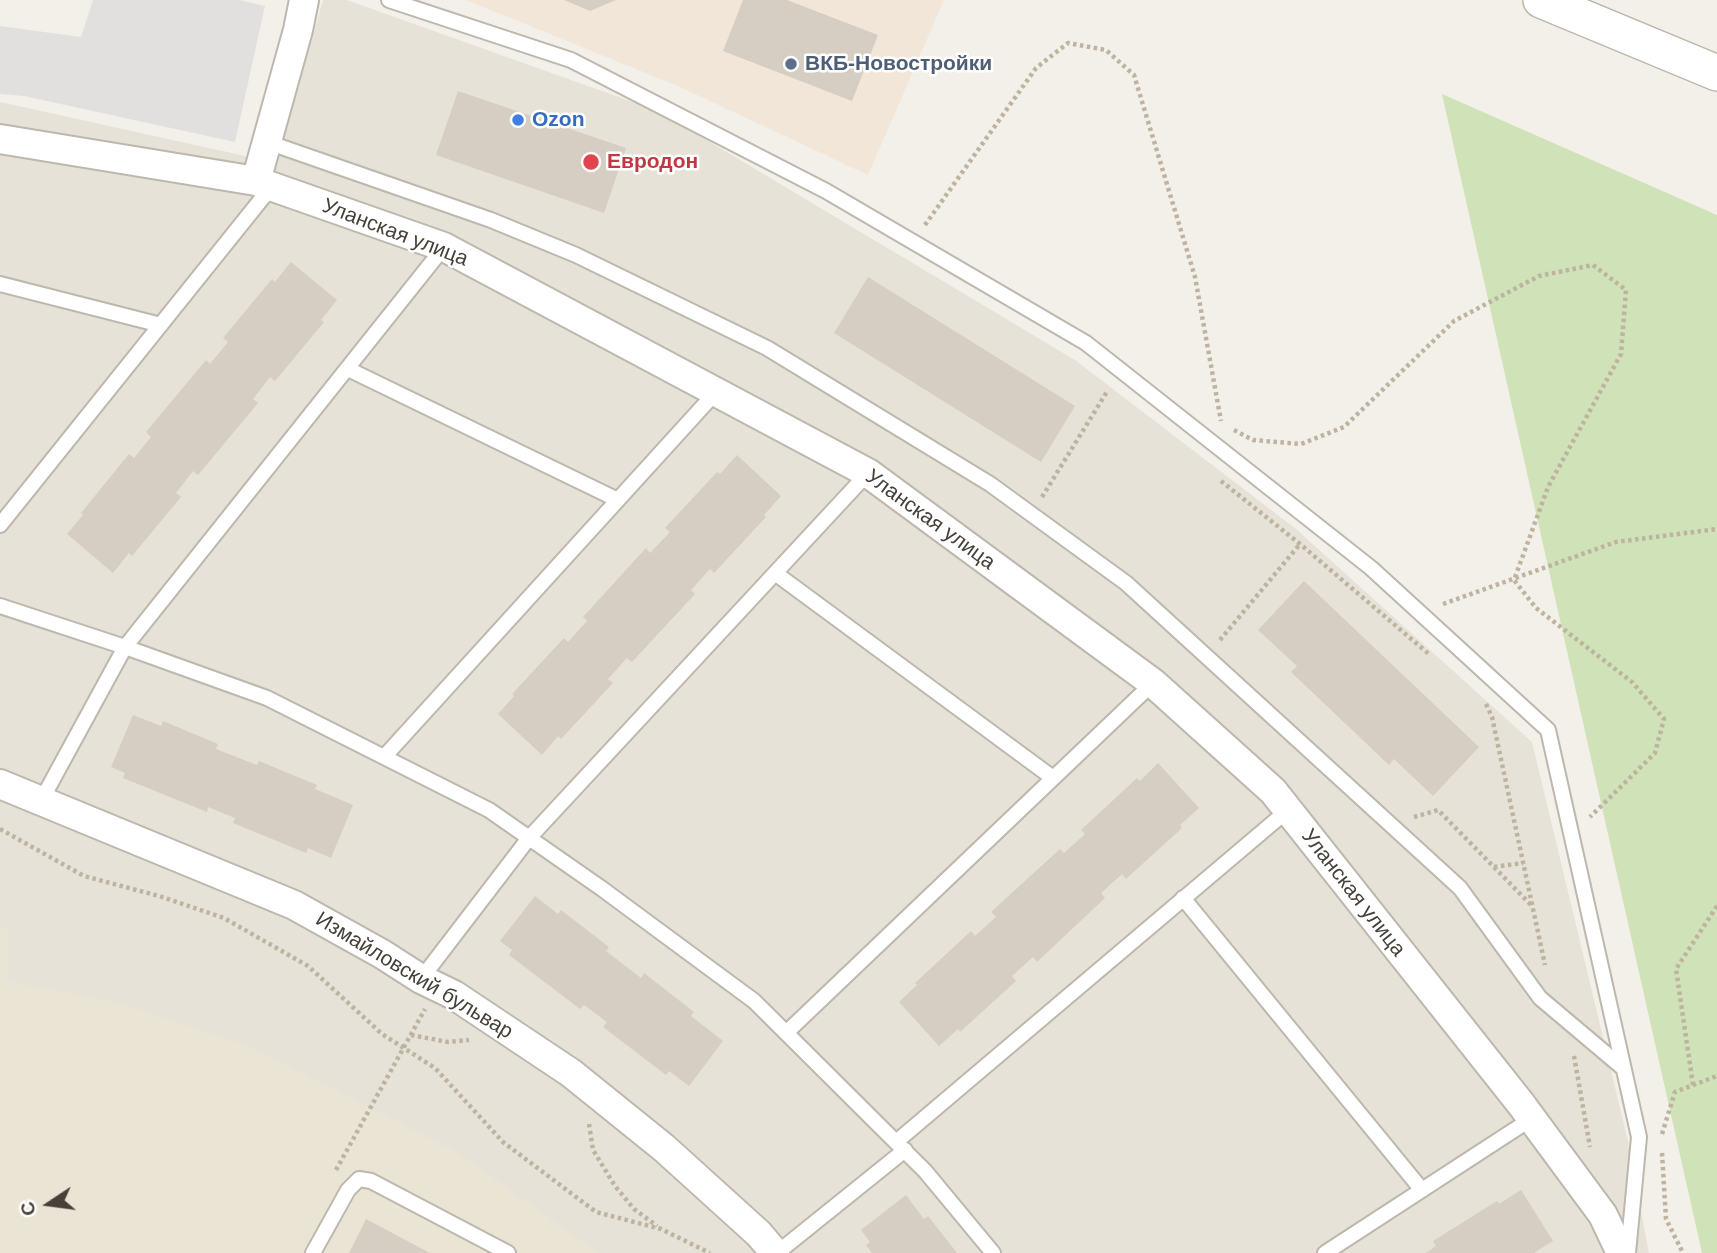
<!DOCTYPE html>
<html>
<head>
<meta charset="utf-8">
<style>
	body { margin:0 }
	#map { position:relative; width:1717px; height:1253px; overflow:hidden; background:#f3f0ea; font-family:Helvetica,sans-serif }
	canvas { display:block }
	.north { position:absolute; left:14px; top:1169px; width:70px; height:70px; -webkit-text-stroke:5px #fff; paint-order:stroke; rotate:257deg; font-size:19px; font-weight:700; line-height:28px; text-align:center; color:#464039 }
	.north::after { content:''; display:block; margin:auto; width:24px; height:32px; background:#464039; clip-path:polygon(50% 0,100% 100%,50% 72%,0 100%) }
</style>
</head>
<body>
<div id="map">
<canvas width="1717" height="1253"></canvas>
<div class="north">С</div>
</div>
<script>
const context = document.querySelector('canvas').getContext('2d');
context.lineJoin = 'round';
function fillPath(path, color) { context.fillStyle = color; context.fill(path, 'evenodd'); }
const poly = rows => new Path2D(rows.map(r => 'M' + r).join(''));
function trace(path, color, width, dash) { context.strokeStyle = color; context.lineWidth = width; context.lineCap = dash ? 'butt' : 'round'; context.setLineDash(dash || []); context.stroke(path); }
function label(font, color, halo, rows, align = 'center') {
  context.font = font + ' Helvetica,sans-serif'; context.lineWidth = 5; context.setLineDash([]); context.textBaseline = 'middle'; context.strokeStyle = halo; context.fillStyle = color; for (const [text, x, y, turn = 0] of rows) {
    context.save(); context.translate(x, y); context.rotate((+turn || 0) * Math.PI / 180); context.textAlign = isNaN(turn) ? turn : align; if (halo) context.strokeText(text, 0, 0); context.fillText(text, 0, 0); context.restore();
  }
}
fillPath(poly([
	[323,0,347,0,658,111,1075,360,1296,529,1532,742,1627,1137,1649,1253,0,1253,0,102,277,163]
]), '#e6e2d8');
fillPath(poly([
	[466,0,944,0,868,175,680,87]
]), '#f2e6d8');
fillPath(poly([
	[0,926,9,930,7,981,120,1003,252,1047,459,1153,599,1253,0,1253]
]), '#eae4d5');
fillPath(poly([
	[1442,94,1717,215,1717,1253,1702,1253]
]), '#d0e2b7');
fillPath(poly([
	[93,0,239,0,265,6,235,142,24,96,0,94,0,26,81,37]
]), '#e2e0de');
fillPath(poly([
	[564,0,616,0,590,11],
	[743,0,787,0,878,35,852,101,723,51],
	[458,91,626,148,604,213,436,155],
	[291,262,337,300,321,320,324,322,275,381,270,377,253,399,258,403,198,475,193,471,176,493,181,497,132,556,129,553,113,573,67,534,83,515,81,513,129,454,134,458,151,437,146,432,206,360,210,364,228,342,223,338,272,279,275,282],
	[868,277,1075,406,1041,462,834,333],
	[737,455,781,496,764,515,766,517,714,573,710,569,691,590,695,594,632,662,627,658,608,679,613,683,561,739,558,736,542,755,498,714,514,696,512,694,564,638,568,642,587,621,583,617,646,548,650,553,670,532,665,528,717,472,720,474],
	[1304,581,1479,747,1433,796,1394,759,1389,765,1291,672,1297,666,1258,630],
	[133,715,161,726,163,721,218,744,216,749,257,765,259,761,317,785,315,789,353,805,331,858,308,848,306,853,233,823,235,818,208,807,207,812,123,778,125,773,111,767],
	[1158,763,1199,808,1180,825,1182,828,1126,879,1122,874,1101,893,1105,898,1037,962,1033,957,1012,976,1016,981,960,1032,958,1029,939,1046,899,1002,917,985,915,983,971,931,975,936,996,917,991,912,1060,849,1064,853,1085,834,1081,830,1137,778,1140,781],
	[535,896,558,914,561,910,609,947,606,951,641,978,644,973,694,1012,691,1016,723,1041,689,1086,669,1071,666,1075,603,1027,607,1022,584,1005,580,1009,509,955,512,950,500,941],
	[1521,1190,1553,1241,1534,1253,1425,1253,1436,1246,1433,1241,1497,1201,1499,1204],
	[906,1195,924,1219,928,1216,957,1253,872,1253,866,1245,870,1242,861,1230],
	[366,1219,430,1253,349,1253]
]), '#d6cec3');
const service = poly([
	[389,0,571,60,826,191,1086,343,1371,568,1548,730,1639,1137,1628,1253],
	[267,142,491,220,576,255,767,348,990,484,1126,583,1460,888,1540,998,1623,1068],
	[0,284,161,325],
	[348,369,618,500],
	[0,525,272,186],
	[775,573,1053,778],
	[0,606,125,647,267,698,489,810,601,888,754,1001,925,1171,993,1253],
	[384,757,716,392],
	[41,801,125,647,444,247],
	[1183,898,1422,1190],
	[421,979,529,838,868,473],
	[787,1032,1153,683],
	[896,1142,1288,810],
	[313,1253,348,1190,359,1179,371,1181,508,1253],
	[777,1253,905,1150],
	[1325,1253,1531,1119]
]);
const minor = poly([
	[0,139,256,181,444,247,868,473,1153,683,1273,791,1521,1104,1603,1215,1621,1253],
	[256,181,298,30,304,0],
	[0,784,294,905,382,954,421,979,454,995,571,1073,664,1148,759,1234,775,1253]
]);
const tertiary = poly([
	[1541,0,1717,73]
]);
trace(service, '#bdb7ad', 18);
trace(minor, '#bdb7ad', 32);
trace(tertiary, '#bdb7ad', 38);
trace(poly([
	[925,225,1036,68,1068,43,1106,50,1134,75,1195,277,1221,421],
	[1234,430,1253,440,1301,444,1344,427,1454,321,1539,276,1593,265,1626,290,1621,354,1548,487,1514,580,1536,608,1632,682,1664,719,1655,753,1590,817],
	[1221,481,1300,544,1430,655],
	[1042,497,1108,390],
	[1443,604,1616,542,1717,529],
	[1220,640,1300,544],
	[1486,704,1492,717,1545,965],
	[1414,817,1438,810,1532,906],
	[0,829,84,876,159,896,224,918,308,966,382,1034,435,1068,503,1142,596,1212,661,1229,710,1253],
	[1494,867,1523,863],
	[411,1035,448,1042,469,1040],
	[1574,1056,1590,1147],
	[1693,1085,1676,969,1717,906],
	[589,1124,593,1150,615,1186,634,1209,657,1226],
	[1662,1134,1675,1092,1717,1076],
	[1662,1153,1666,1219,1683,1253],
	[336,1170,425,1009]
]), '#bdb3a0', 4.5, [3.5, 3.5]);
trace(service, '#fff', 14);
trace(minor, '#fff', 28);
trace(tertiary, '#fff', 35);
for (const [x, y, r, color] of [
	[791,64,7,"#5c6f8a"],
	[518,120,7,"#3f7fe0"],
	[591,162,9,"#e0444e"]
]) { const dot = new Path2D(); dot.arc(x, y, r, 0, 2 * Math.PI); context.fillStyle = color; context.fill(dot); trace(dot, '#fff', 2.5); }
label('bold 21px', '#4e5e75', '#fff', [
	["ВКБ-Новостройки",805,64]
], 'left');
label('bold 21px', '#366cbe', '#fff', [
	["Ozon",532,120]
], 'left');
label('bold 21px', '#be3a42', '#fff', [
	["Евродон",607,162]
], 'left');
label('21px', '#464039', '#fff', [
	["Уланская улица",395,233,21],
	["Уланская улица",930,520,36],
	["Уланская улица",1353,893,52],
	["Измайловский бульвар",414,976,31]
]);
</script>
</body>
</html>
